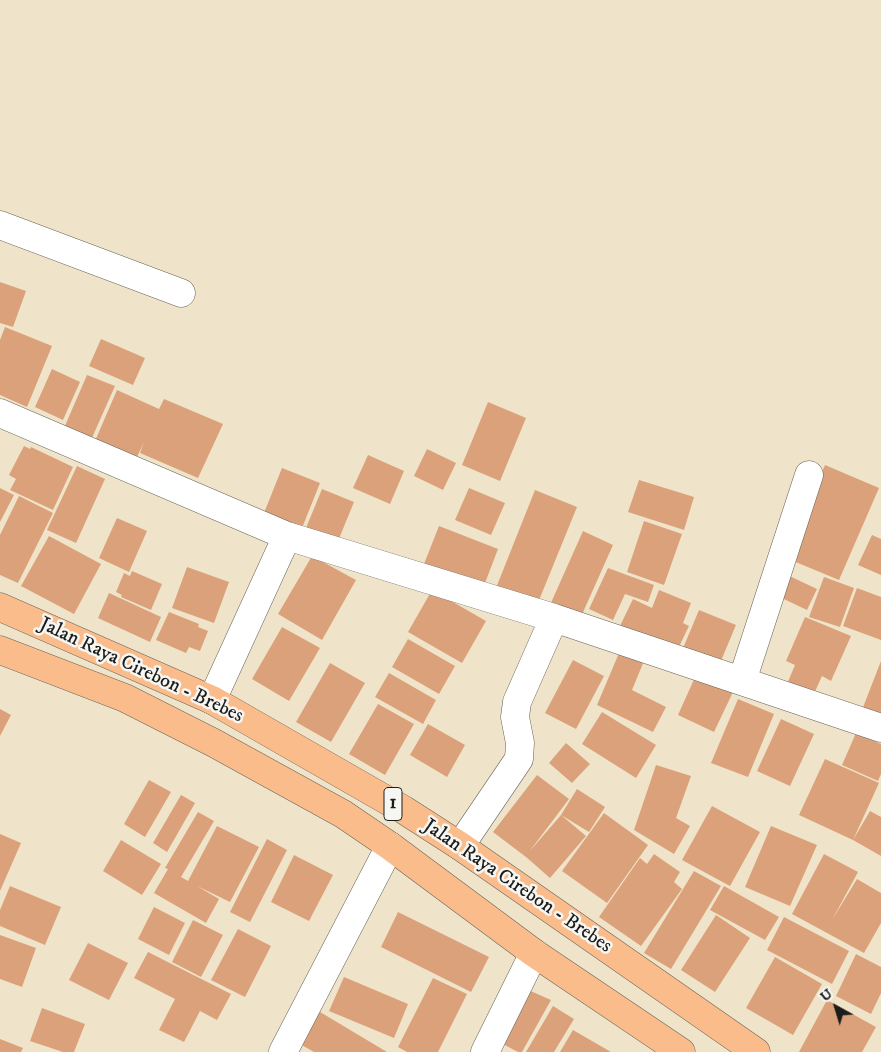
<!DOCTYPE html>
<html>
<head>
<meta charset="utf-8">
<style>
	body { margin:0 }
	#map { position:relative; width:881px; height:1052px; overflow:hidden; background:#efe4c9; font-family:"IM FELL DW Pica",serif }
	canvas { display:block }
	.north { position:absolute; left:811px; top:982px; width:50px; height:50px; -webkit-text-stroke:4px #f6f6f2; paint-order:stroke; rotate:321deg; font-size:14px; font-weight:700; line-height:20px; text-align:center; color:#1c1c1c }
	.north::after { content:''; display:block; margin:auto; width:18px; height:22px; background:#1c1c1c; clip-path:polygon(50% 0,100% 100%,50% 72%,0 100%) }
</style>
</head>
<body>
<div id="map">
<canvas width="881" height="1052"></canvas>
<div class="north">U</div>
</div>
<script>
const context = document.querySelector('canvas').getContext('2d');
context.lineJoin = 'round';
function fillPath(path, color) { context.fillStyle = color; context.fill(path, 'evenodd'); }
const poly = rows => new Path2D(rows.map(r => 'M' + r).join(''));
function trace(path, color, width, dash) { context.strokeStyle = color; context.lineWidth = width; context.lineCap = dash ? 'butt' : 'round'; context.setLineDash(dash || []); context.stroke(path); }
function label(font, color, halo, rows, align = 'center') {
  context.font = font + ' "IM FELL DW Pica",serif'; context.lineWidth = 5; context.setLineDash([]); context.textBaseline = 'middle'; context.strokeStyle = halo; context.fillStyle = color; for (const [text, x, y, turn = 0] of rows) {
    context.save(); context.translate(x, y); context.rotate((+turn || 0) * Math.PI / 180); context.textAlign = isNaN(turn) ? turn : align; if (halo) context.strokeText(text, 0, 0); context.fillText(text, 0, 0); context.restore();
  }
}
fillPath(poly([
	[0,282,26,291,13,327,0,323],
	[5,327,52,346,27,407,0,395,0,340],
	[101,339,145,358,133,385,89,366],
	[52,369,80,382,63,420,35,407],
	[87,375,115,386,91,440,64,428],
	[117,390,159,409,164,399,223,424,198,478,140,453,144,442,136,459,95,441],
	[488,402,526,418,500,481,462,465],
	[24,446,30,449,31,447,73,467,53,510,10,490,16,479,9,475],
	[427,449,456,463,443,490,414,476],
	[368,455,404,471,390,504,353,488],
	[825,465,879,488,839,580,786,558],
	[77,466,105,479,76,543,47,530],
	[282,468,320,483,300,533,262,518],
	[639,480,694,497,684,530,628,512],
	[0,488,14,495,0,522],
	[469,488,505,503,491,535,455,520],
	[322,489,354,502,338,541,306,528],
	[535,490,577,507,535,610,494,593],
	[19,496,53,513,18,583,0,575,0,535],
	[117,518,147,531,129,572,99,558],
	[644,521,682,534,664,585,627,572],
	[439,526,498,549,482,591,422,569],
	[583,531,613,545,580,619,550,605],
	[872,535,881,539,881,575,858,565],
	[49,536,101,564,74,614,21,586],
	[312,556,356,580,322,640,278,614],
	[187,567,229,582,214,623,172,608],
	[608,568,654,585,648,602,625,594,613,620,589,609],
	[132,571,162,584,151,610,121,597,122,595,116,592,124,573,130,576],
	[781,572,817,589,807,610,771,593],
	[824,577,854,588,840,627,809,617],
	[857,588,881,597,881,640,843,626],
	[432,590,486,621,462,663,408,632],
	[659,590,691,603,683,623,689,626,675,655,619,628,633,599,652,608],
	[109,593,161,617,150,642,98,618],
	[699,610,736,625,718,668,681,653],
	[169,612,199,624,198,627,208,631,200,651,189,647,186,653,156,640],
	[805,617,851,636,831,681,822,676,813,696,787,684,795,665,786,661],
	[282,627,320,648,289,701,252,679],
	[408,639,455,666,439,694,392,667],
	[622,646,646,656,632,690,666,707,653,732,597,705],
	[573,660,604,676,576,729,545,713],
	[881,661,881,723,860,715],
	[330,663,365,683,331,742,296,722],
	[389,673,436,700,423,724,375,697],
	[696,675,733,692,714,732,678,715],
	[738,699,774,714,748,777,711,763],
	[378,704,414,724,385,775,349,754],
	[0,709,11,715,0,736],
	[602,712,656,745,636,778,582,744],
	[781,719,814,734,790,786,757,771],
	[428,724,465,745,447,777,410,755],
	[856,733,881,744,881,774,878,781,842,765],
	[566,743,590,764,572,783,549,763],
	[825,759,879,783,853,840,870,811,881,817,881,856,853,840,799,815],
	[656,765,691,776,676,818,690,826,674,854,634,830],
	[537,775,569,799,529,852,561,815,586,836,550,878,526,857,493,832],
	[149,780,171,792,145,837,124,824],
	[577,789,605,807,589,832,561,815],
	[181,795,195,803,167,852,153,843],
	[712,806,760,832,730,886,682,860],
	[198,812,214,821,181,877,188,881,217,826,259,847,230,902,197,886,219,899,206,923,154,893,168,869,165,868],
	[604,813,648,845,607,903,562,871],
	[771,826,817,845,790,906,745,887],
	[0,834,21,843,0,891],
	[267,839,287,850,250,922,230,912],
	[121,840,161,864,142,895,103,871],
	[654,854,680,872,674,882,682,889,641,946,599,917,640,858,647,864],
	[824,854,858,872,832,920,857,879,881,893,881,923,864,953,792,914],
	[294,855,333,875,309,921,271,902],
	[694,871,721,886,671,969,644,953],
	[10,886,61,907,45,945,0,926,0,910],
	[724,886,779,917,765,940,710,910],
	[154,907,185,923,169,955,138,939],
	[398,912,489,957,471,992,381,947],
	[716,915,750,938,715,992,681,970],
	[784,917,849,951,832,984,767,950],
	[193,920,223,935,201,977,172,962],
	[238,929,271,946,245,997,211,980],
	[0,935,36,948,22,987,0,979],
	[88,943,128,963,109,1000,69,980],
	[148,952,231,994,217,1020,200,1011,184,1042,159,1030,175,999,134,978],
	[856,954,881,967,881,993,871,1014,836,996],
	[775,957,822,984,793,1035,746,1008],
	[344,977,408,1004,394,1038,329,1011],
	[433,978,467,994,438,1052,407,1052,398,1047],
	[526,989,551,1000,522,1052,518,1052,497,1041],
	[827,1000,876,1027,862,1052,799,1052],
	[310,1006,387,1052,314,1052,291,1039],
	[553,1006,574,1019,560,1042,554,1052,526,1052],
	[42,1008,85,1024,74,1052,63,1052,30,1041],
	[573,1030,611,1052,560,1052],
	[0,1039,23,1048,21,1052,0,1052]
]), '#dba17a');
const minor = poly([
	[0,225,181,293],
	[0,413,287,536,554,618],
	[742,681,809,475],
	[212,700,287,536],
	[460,846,519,759,520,743,515,717,517,702,554,618,881,728],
	[283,1052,390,846],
	[485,1052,534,953]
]);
const trunk = poly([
	[0,607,212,700,404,810,460,846,756,1052],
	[0,650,125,698,214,743,343,814,390,846,534,953,681,1052]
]);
trace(minor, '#666259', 29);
trace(trunk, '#666259', 29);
trace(minor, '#fff', 28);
trace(trunk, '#fabc8b', 28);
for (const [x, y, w] of [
	[393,804,18]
]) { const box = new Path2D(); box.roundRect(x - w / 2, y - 16.5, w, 33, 4); context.fillStyle = '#f6f6f2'; context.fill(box); trace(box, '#1c1c1c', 1); }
label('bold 19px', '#1c1c1c', null, [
	["1",393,804]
]);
label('20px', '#1c1c1c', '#f6f6f2', [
	["Jalan Raya Cirebon - Brebes",141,671,25],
	["Jalan Raya Cirebon - Brebes",517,887,34]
]);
</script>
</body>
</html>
